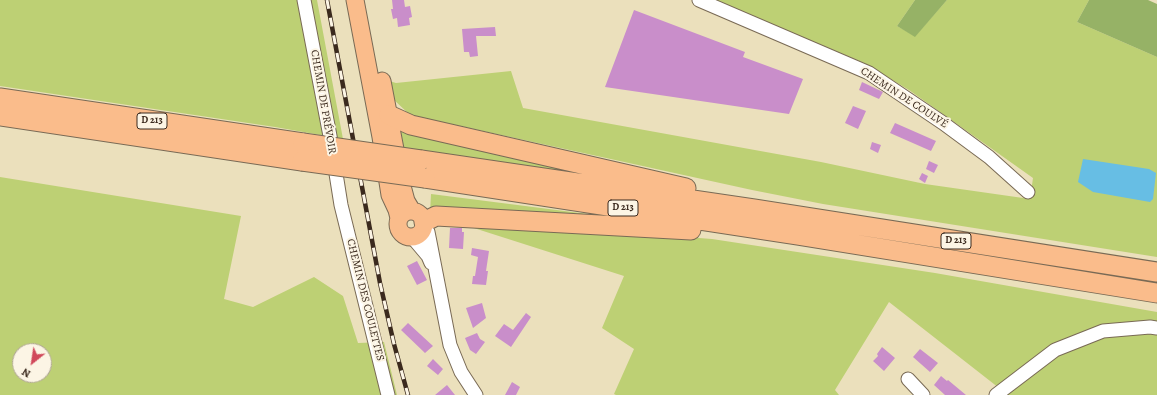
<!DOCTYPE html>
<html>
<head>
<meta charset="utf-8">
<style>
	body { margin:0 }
	#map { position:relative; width:1157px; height:395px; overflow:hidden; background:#ebe0bc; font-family:Alegreya,serif }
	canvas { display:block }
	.north { position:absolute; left:12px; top:343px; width:40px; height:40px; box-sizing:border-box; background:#fcf5e5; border:1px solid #afa495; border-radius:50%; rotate:210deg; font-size:11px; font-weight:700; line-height:16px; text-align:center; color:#3b2a1e }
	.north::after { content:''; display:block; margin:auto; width:14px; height:18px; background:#d1495b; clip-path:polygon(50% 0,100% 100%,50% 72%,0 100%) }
</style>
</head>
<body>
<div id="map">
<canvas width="1157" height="395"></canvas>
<div class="north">N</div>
</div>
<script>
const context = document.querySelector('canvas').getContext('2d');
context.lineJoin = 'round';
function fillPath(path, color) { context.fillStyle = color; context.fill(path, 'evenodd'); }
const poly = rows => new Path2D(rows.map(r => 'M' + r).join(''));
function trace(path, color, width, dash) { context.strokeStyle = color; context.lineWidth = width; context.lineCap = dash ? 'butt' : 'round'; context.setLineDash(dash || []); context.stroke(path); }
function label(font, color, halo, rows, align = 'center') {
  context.font = font + ' Alegreya,serif'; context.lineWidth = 4; context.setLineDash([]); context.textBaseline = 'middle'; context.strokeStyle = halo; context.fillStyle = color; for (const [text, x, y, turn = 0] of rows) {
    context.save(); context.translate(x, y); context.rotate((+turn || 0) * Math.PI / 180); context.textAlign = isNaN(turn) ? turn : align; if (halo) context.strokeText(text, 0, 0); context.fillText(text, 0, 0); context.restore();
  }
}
fillPath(poly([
	[0,0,317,0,343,139,275,127,0,86],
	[714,0,915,0,897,26,915,36,947,0,1089,0,1077,22,1157,57,1157,257,823,204,752,190,410,115,392,98,386,80,396,83,511,71,523,108,821,162,925,184,1030,199,1033,178,909,90,864,63],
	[401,129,630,183,398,147,396,136],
	[0,177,241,216,224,299,253,307,314,277,343,296,358,343,384,342,397,395,0,395],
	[20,351,44,351,44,375,20,375],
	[431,194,588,214,647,234,712,239,935,273,1157,312,1157,395,1008,395,889,302,835,390,839,395,616,395,614,394,634,349,602,328,624,276,430,214]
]), '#bdd074');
fillPath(poly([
	[915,0,947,0,915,37,897,26],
	[1089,0,1148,0,1157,4,1157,57,1077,22]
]), '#96b266');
fillPath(poly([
	[1083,159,1149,169,1156,173,1153,199,1150,202,1093,192,1078,182]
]), '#67bee4');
fillPath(poly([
	[392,0,404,0,405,7,410,6,412,17,409,18,410,25,398,27,397,18,393,19,391,9,393,9],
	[634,10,745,52,743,57,803,79,789,114,605,87],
	[495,27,496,36,476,36,478,56,470,57,469,52,464,52,462,29],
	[862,82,883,92,879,99,859,90],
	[853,106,866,111,858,129,845,123],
	[895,123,936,141,931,151,890,133],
	[872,142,881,145,878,153,870,149],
	[929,161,938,165,934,173,926,169],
	[922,173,928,176,925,183,919,179],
	[450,228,462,228,462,232,464,232,463,249,449,248],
	[472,248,489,251,486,271,488,271,486,285,472,284,473,276,475,276,478,257,471,255],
	[417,261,427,280,417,285,407,266],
	[482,303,486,318,473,328,466,308],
	[526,313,531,317,511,347,495,336,504,324,513,330],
	[408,323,433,346,425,353,401,330],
	[477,333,480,339,485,342,476,354,470,350,465,338],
	[882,347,895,358,884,371,873,361,878,356,877,354],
	[920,349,938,363,930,372,913,357],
	[433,359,443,369,438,375,427,366],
	[941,376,947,381,948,380,966,395,945,395,934,385],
	[512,382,520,387,516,395,505,395],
	[447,385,455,395,435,395]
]), '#c98eca');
const minor = poly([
	[304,0,330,136,341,205,388,395],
	[699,0,869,73,943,123,989,157,1028,192],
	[424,227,428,232,430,242,450,345,461,372,476,395],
	[412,237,428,256,431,263],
	[908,379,923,395],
	[996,395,1055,350,1103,331,1150,327,1157,328]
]);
const major = poly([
	[355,0,381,137,390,195,397,210,399,218],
	[382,81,402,186,406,201,412,211],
	'398 224a13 13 0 1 1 26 0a13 13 0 1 1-26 0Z'
]);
const highway = poly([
	[0,98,303,143],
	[389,115,411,125,686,188],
	[0,116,302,161],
	[421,160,754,209,1157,272],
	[425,178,798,235,1157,293],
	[424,222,436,216,691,230]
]);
trace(minor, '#796a55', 15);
trace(major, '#796a55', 19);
trace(highway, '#796a55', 21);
trace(minor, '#fff', 13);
trace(major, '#fabc8b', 17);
trace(highway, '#fabc8b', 19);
const rail = poly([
	[327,0,380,283,394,344,408,395]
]);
trace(rail, '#3b2a1e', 4.5);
trace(rail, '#fcf5e5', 3, [9]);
const highwayBridge = poly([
	[303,143,421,160],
	[302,161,425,178]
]);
trace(highwayBridge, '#796a55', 21, []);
trace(highwayBridge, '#fabc8b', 19);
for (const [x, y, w] of [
	[152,121,30],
	[623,208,30],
	[956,241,30]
]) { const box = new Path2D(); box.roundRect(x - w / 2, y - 8, w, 16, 3); context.fillStyle = '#fcf5e5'; context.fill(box); trace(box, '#3b2a1e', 1); }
label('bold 10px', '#3b2a1e', null, [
	["D 213",152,121],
	["D 213",623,208],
	["D 213",956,241]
]);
label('11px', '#3b2a1e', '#fcf5e5', [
	["CHEMIN DE COULVÉ",904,98,33],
	["CHEMIN DE PRÉVOIR",323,102,80],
	["CHEMIN DES COULETTES",365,300,76]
]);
</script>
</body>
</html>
